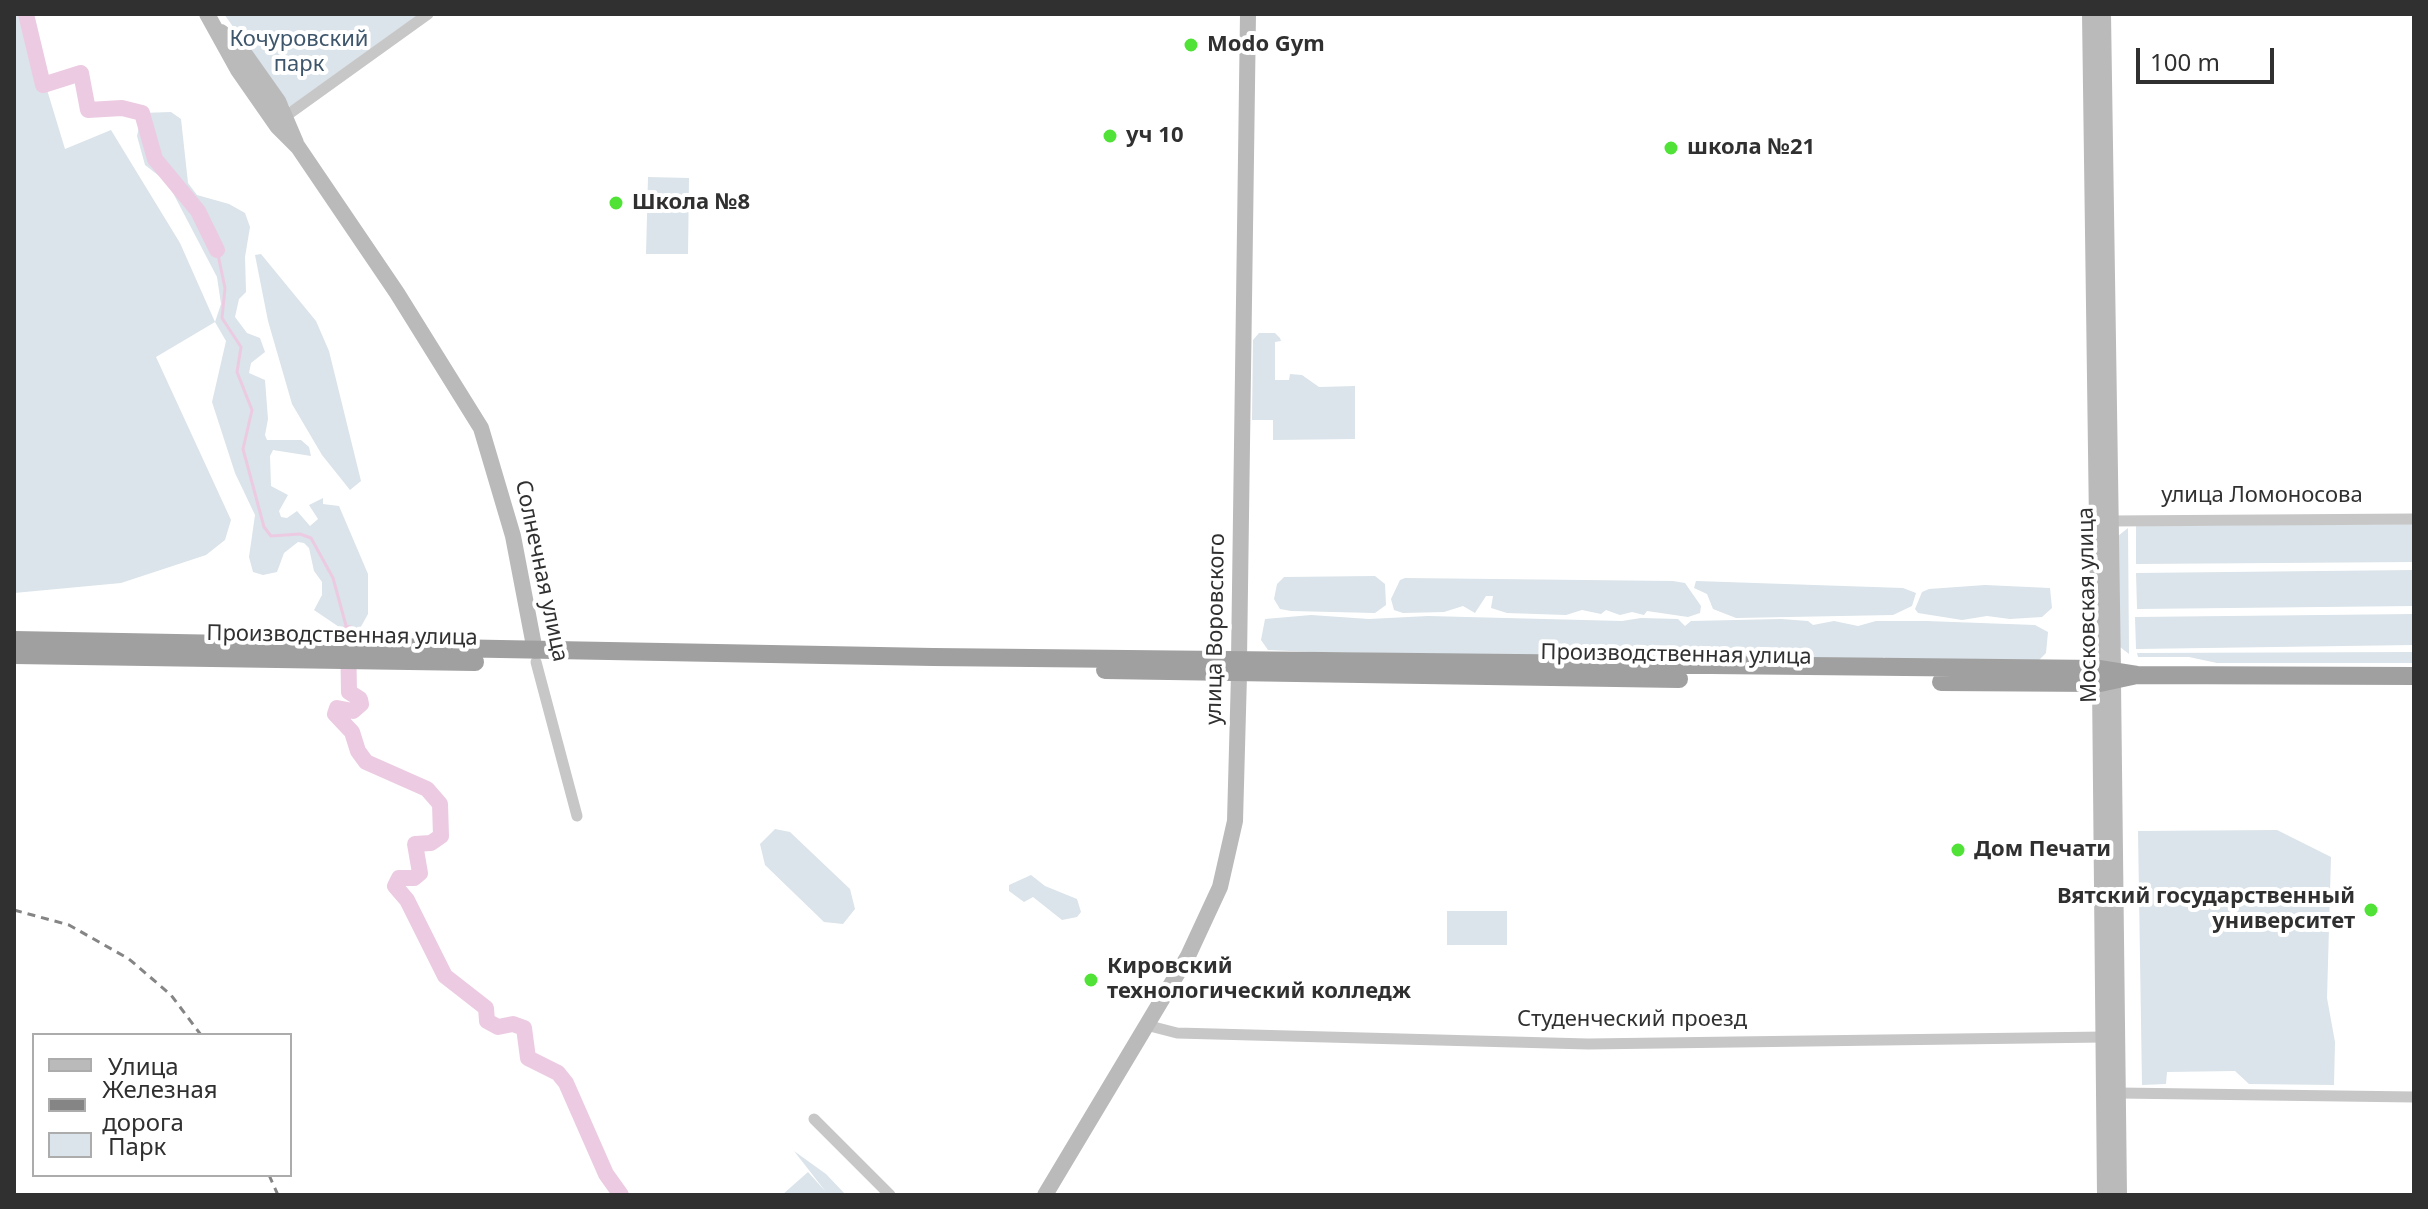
<!DOCTYPE html>
<html>
<head>
<meta charset="utf-8">
<style>
	body { margin:0 }
	#map { position:relative; width:2428px; height:1209px; overflow:hidden; background:#fff; font-family:"Noto Sans",sans-serif }
	canvas { display:block }
	.frame { position:absolute; inset:0; border:16px solid #303030; pointer-events:none }
	.legend { position:absolute; left:32px; top:1033px; width:260px; height:144px; box-sizing:border-box; background:#fff; border:2px solid #acacac; margin:0; padding:10px 14px; list-style:none; font-size:24px; color:#303030 }
	.legend li { display:flex; align-items:center; gap:16px; height:40px }
	.legend b { width:40px; border:2px solid #acacac }
	.scale { position:absolute; left:2136px; top:48px; width:138px; height:36px; box-sizing:border-box; border:4px solid #303030; border-top:0; padding-left:10px; font-size:24px; line-height:28px; white-space:nowrap; color:#303030; -webkit-text-stroke:6px #fff; paint-order:stroke }
</style>
</head>
<body>
<div id="map">
<canvas width="2428" height="1209"></canvas>
<div class="frame"></div>
<ul class="legend">
<li><b style="height:10px;background:#bababa"></b>Улица</li>
<li><b style="height:10px;background:#858585"></b>Железная дорога</li>
<li><b style="height:22px;background:#dbe4ea"></b>Парк</li>
</ul>
<div class="scale">100 m</div>
</div>
<script>
const context = document.querySelector('canvas').getContext('2d');
context.lineJoin = 'round';
function fillPath(path, color) { context.fillStyle = color; context.fill(path, 'evenodd'); }
const poly = rows => new Path2D(rows.map(r => 'M' + r).join(''));
function trace(path, color, width, dash) { context.strokeStyle = color; context.lineWidth = width; context.lineCap = dash ? 'butt' : 'round'; context.setLineDash(dash || []); context.stroke(path); }
function label(font, color, halo, rows, align = 'center') {
  context.font = font + ' "Noto Sans",sans-serif'; context.lineWidth = 8; context.setLineDash([]); context.textBaseline = 'middle'; context.strokeStyle = halo; context.fillStyle = color; for (const [text, x, y, turn = 0] of rows) {
    context.save(); context.translate(x, y); context.rotate((+turn || 0) * Math.PI / 180); context.textAlign = isNaN(turn) ? turn : align; if (halo) context.strokeText(text, 0, 0); context.fillText(text, 0, 0); context.restore();
  }
}
fillPath(poly([
	[14,14,24,14,65,149,111,130,180,243,215,322,221,304,217,277,173,193,163,179,145,165,137,136,142,113,171,112,181,119,188,183,197,195,229,204,245,213,250,227,245,257,246,292,239,299,235,317,247,333,260,338,265,352,251,363,249,373,265,380,268,419,265,435,267,440,301,440,309,447,311,456,273,450,270,456,271,486,288,495,279,511,281,517,287,518,297,511,310,526,318,519,309,505,323,498,323,504,339,506,368,574,368,614,358,632,348,633,314,610,322,595,322,582,314,571,309,548,304,543,298,542,284,553,277,572,263,575,253,572,249,557,255,515,235,473,212,402,226,341,215,322,156,357,231,520,225,540,206,555,121,583,14,593],
	[224,14,419,14,290,107],
	[648,177,689,178,688,254,646,254],
	[261,254,316,321,329,351,361,481,350,490,322,455,292,404,268,321,255,255],
	[1259,333,1275,333,1280,338,1281,341,1275,342,1275,380,1289,380,1290,374,1302,375,1319,387,1355,386,1355,439,1273,440,1273,420,1252,420,1253,340],
	[2414,524,2414,562,2136,564,2136,526],
	[2128,528,2129,654,2120,647,2118,536],
	[2414,570,2414,606,2137,609,2136,573],
	[1375,576,1385,584,1386,605,1375,613,1291,611,1280,609,1274,599,1277,584,1284,577],
	[1405,578,1673,581,1685,583,1701,606,1700,613,1688,617,1647,611,1644,615,1632,612,1620,615,1606,610,1601,614,1582,610,1566,615,1507,613,1491,608,1493,596,1486,596,1475,613,1463,606,1444,612,1403,613,1394,610,1391,599,1400,580],
	[1696,581,1903,588,1916,593,1912,606,1893,615,1736,618,1713,609,1707,594,1694,588],
	[1985,585,2050,588,2052,608,2042,617,2010,619,1987,616,1962,620,1918,613,1915,609,1922,592,1929,589],
	[2414,614,2414,645,2136,649,2135,617],
	[1311,615,1369,619,1428,616,1622,621,1641,618,1678,619,1685,626,1691,621,1781,619,1808,621,1813,625,1834,621,1858,626,1876,621,1926,621,2035,625,2048,632,2046,653,2032,667,1889,662,1884,657,1882,662,1663,654,1647,657,1312,652,1268,650,1261,640,1265,619],
	[2414,652,2414,663,2217,663,2189,657,2138,657,2137,653],
	[775,829,790,832,850,889,855,909,843,924,824,922,765,865,760,844],
	[2277,830,2331,857,2327,998,2335,1042,2334,1085,2249,1084,2235,1071,2167,1072,2166,1084,2142,1085,2138,831],
	[1031,875,1045,886,1077,899,1081,912,1077,917,1062,920,1033,897,1024,902,1009,891,1009,885],
	[1447,911,1507,911,1507,945,1447,945],
	[794,1151,826,1174,846,1195,782,1195,808,1172,826,1192]
]), '#dbe4ea');
trace(poly([
	[217,250,225,288,222,318,241,347,237,372,252,410,243,449,264,527,271,536,300,534,311,538,333,578,348,633]
]), '#eccbe2', 3);
trace(poly([
	[26,14,43,85,81,73,88,110,122,108,142,113,155,159,198,211,217,250],
	[348,633,349,692,360,699,361,704,353,711,337,708,335,714,352,732,358,751,366,762,427,789,440,804,441,836,431,843,415,844,420,873,414,878,399,878,395,886,407,900,445,976,486,1008,487,1021,498,1027,513,1024,524,1028,528,1058,558,1073,566,1083,606,1174,621,1195]
]), '#eccbe2', 16);
trace(poly([
	[279,121,428,14],
	[2111,521,2414,519],
	[536,662,577,816],
	[1146,1025,1177,1033,1588,1044,2104,1037],
	[2119,1093,2414,1097],
	[814,1119,890,1195]
]), '#c7c7c7', 11);
trace(poly([
	[207,14,238,70,277,126,298,147,397,293,481,428,513,536,535,651],
	[2090,14,2099,669],
	[2103,14,2113,669],
	[221,32,242,50,278,101,296,143],
	[1239,660,1248,14],
	[2100,683,2105,1195],
	[2113,683,2119,1195],
	[1045,1195,1188,956,1220,887,1235,821,1239,675]
]), '#bababa', 16);
trace(poly([
	[14,640,933,657,2099,669,2137,675,2414,676],
	[14,655,475,662],
	[1105,670,1679,679],
	[1941,682,2100,683,2137,675]
]), '#a0a0a0', 18);
trace(poly([
	[14,910,69,925,129,959,171,995,201,1035],
	[269,1175,278,1195]
]), '#858585', 3, [8, 6]);
for (const [x, y, r, color] of [
	[1191,45,8,"#50e237"],
	[1110,136,8,"#50e237"],
	[1671,148,8,"#50e237"],
	[616,203,8,"#50e237"],
	[1958,850,8,"#50e237"],
	[2371,910,8,"#50e237"],
	[1091,980,8,"#50e237"]
]) { const dot = new Path2D(); dot.arc(x, y, r, 0, 2 * Math.PI); context.fillStyle = color; context.fill(dot); trace(dot, '#fff', 3); }
label('22px', '#3e566b', '#fff', [
	["Кочуровский",299,40],
	["парк",299,65]
]);
label('bold 22px', '#303030', '#fff', [
	["Modo Gym",1207,45],
	["уч 10",1126,136],
	["школа №21",1687,148],
	["Школа №8",632,203],
	["Дом Печати",1974,850],
	["Вятский государственный",2355,897,"right"],
	["университет",2355,922,"right"],
	["Кировский",1107,967],
	["технологический колледж",1107,992]
], 'left');
label('22px', '#303030', '#fff', [
	["улица Ломоносова",2262,496],
	["Солнечная улица",541,571,78],
	["Московская улица",2088,605,-91],
	["улица Воровского",1216,629,-89],
	["Производственная улица",342,636,1],
	["Производственная улица",1676,655,1],
	["Студенческий проезд",1632,1020]
]);
</script>
</body>
</html>
